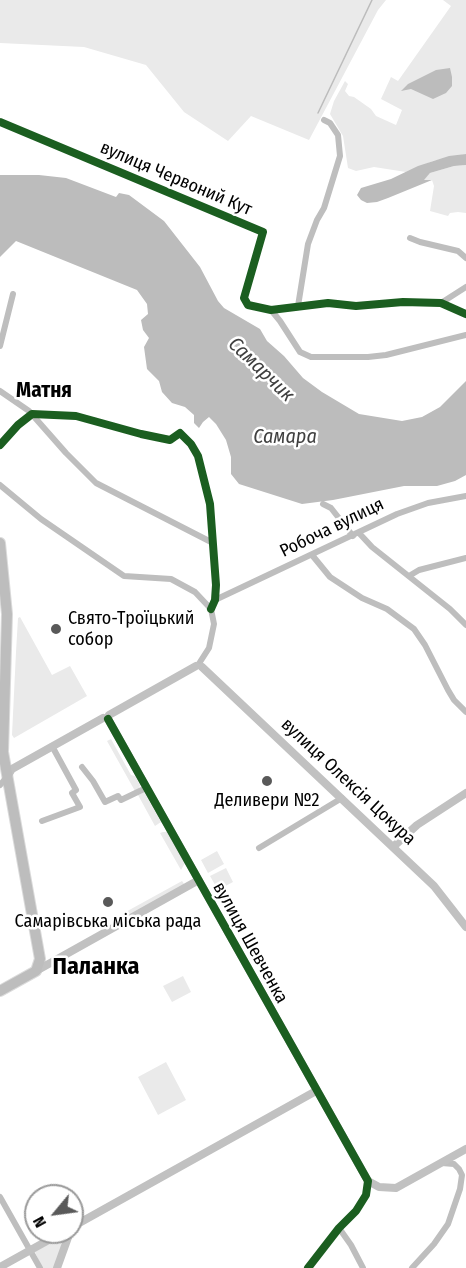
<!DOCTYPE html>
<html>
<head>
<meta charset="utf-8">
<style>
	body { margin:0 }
	#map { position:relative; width:466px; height:1268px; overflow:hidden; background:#fff; font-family:"Fira Sans Condensed",sans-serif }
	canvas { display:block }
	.north { position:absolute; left:24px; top:1184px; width:60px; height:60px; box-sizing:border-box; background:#fff; border:2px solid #999; border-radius:50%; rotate:241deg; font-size:16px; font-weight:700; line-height:24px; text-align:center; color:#000 }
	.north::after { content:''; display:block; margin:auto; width:21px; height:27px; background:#595959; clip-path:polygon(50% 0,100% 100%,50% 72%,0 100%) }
</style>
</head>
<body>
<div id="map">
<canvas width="466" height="1268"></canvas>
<div class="north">N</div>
</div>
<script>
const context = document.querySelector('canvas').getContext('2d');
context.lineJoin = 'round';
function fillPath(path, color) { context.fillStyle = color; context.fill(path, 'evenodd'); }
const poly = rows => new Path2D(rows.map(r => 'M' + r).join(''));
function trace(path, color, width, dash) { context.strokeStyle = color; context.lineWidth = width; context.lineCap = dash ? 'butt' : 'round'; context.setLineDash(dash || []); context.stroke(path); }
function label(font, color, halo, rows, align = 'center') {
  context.font = font + ' "Fira Sans Condensed",sans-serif'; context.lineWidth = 5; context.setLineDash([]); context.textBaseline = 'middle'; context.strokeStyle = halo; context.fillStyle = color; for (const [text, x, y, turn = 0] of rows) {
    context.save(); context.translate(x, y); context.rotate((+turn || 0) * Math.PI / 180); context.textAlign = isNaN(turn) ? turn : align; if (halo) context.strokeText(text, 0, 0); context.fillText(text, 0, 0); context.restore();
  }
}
fillPath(poly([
	[0,0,386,0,378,10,309,140,251,116,228,141,184,112,146,65,84,47,0,43],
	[443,0,466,0,466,154,433,161,406,172,374,167,356,171,348,168,343,136,330,114,334,101,345,81,348,84,345,91,349,96,354,97,371,109,376,116,396,125,402,110,381,99,391,77,398,81,451,6],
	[466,165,466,213,458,212,450,213,448,216,430,211,434,186,432,180,423,180,430,173,454,166],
	[20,617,52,675,70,666,87,696,14,738,12,735,16,652,18,618],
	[111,739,131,775,135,776,140,785,139,789,135,791,107,741],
	[144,792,161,822,155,826,138,795],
	[163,832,168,832,185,863,181,870,160,833],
	[217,851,224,864,208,873,201,860],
	[226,868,233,882,218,890,210,876],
	[182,881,185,885,124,918,122,914],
	[183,976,191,992,172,1002,163,986],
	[166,1062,186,1100,158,1115,138,1077],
	[62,1236,65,1239,55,1268,42,1268,35,1252]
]), '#eaeaea');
fillPath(poly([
	[450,68,452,77,452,86,446,93,433,99,411,89,401,91,408,84,436,70],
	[466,154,466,165,454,166,430,173,424,180,432,180,388,198,377,202,367,203,361,200,357,195,361,188,391,179,418,166,449,156],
	[0,175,39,175,66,178,116,197,119,193,129,195,164,221,200,267,218,301,224,308,260,329,267,341,284,356,303,378,322,392,359,414,402,421,422,417,440,407,466,381,466,475,455,481,437,486,404,486,333,500,302,504,239,484,231,474,231,457,226,440,216,424,209,417,203,422,199,428,194,423,194,415,185,407,172,403,162,392,159,381,147,369,144,347,149,338,143,330,141,320,148,314,147,304,137,290,16,241,0,257]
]), '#bcbcbc');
trace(poly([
	[318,113,372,0]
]), '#bcbcbc', 1.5);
const highway = poly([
	[0,543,7,614,3,752,40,959,36,971,0,991]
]);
trace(highway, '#dbdbdb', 12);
trace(poly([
	[0,122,263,232,244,298,248,305,271,310,328,303,356,306,403,302,441,303,466,314],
	[410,238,420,242,458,251,466,258],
	[441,303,466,287],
	[298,306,308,244,317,220,324,208,340,156,338,135,330,123,324,120],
	[271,310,280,321,300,352,311,357,368,357,386,355,466,335],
	[0,346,13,294],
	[0,391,29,411,66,453,96,483,213,543],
	[0,445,18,425,32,414,76,416,141,434,170,440,180,433,191,444,198,456,210,504,216,585,215,600,211,609],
	[0,485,41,519,124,576,171,579,195,592,211,609,214,624,209,648,200,662],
	[323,504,331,508,353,536],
	[359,533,372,547,450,609,466,625],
	[312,555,330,577,362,598,387,609,414,629,425,645,448,690,454,700,466,712],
	[409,576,419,570,466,558],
	[215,600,397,514,428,503,466,496],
	[82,767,93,781,105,802,118,796,121,800,146,788],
	[0,785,6,778],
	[42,821,80,807,72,793,76,790,52,746],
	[259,848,342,798],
	[0,1197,40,1268],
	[339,1228,351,1245,363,1268],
	[308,1268,339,1228,356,1211,366,1195,368,1181],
	[412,1268,434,1244,448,1224,460,1189,462,1175,459,1169,454,1164,442,1163]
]), '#bebebe', 6);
trace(poly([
	[202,667,434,886,466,927],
	[109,715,196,666],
	[108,719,368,1181,379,1187,396,1188,466,1149],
	[7,777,12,769,103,718],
	[393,847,417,825,466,793],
	[36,971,197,881],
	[72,1227,316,1091],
	[0,1267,63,1232],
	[57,1268,70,1232]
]), '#c1c1c1', 8);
trace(highway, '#bdbdbd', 10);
trace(poly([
	[0,122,263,232,244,298,248,305,271,310,328,303,356,306,403,302,441,303,466,314],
	[0,445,18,425,32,414,76,416,141,434,170,440,180,433,191,444,198,456,210,504,216,585,215,600,211,609],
	[108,719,368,1181,366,1195,356,1211,339,1228,308,1268]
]), '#1b5e20', 8);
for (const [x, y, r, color] of [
	[56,629,6,"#595959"],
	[267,781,6,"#595959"],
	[108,902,6,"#595959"]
]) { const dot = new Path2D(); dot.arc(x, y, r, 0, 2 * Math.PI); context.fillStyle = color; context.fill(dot); trace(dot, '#fff', 2); }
label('18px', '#000', '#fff', [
	["вулиця Червоний Кут",176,179,23],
	["Робоча вулиця",332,528,-26],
	["вулиця Олексія Цокура",348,782,43],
	["вулиця Шевченка",250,943,61]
]);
label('18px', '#000', '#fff', [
	["Свято-Троїцький",68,619,"left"],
	["собор",68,640,"left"],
	["Деливери №2",267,801],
	["Самарівська міська рада",108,922]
]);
label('italic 20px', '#404040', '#fff', [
	["Самарчик",261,370,44],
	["Самара",285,437]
]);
label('bold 21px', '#000', '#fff', [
	["Матня",44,391]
]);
label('bold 24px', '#000', '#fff', [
	["Паланка",96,967]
]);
</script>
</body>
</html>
